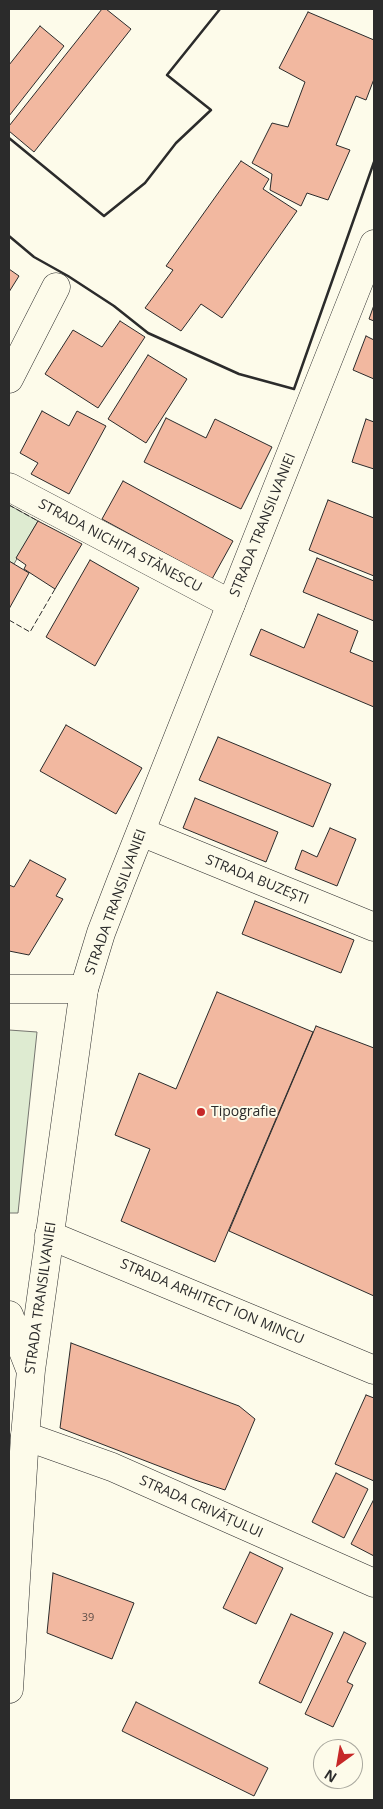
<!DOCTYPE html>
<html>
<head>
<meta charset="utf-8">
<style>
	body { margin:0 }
	#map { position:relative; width:383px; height:1809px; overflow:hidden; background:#fdfbea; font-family:"Open Sans",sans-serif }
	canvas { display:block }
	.frame { position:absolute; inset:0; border:10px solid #2b2b2b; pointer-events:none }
	.north { position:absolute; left:313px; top:1739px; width:50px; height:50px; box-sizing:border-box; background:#fdfbea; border:1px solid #a9a89e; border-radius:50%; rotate:212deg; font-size:14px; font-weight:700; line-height:20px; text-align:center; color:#2b2b2b }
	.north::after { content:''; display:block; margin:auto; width:18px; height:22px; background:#c62828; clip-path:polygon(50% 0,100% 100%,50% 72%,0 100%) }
</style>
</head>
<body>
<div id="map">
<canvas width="383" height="1809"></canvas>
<div class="frame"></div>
<div class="north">N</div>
</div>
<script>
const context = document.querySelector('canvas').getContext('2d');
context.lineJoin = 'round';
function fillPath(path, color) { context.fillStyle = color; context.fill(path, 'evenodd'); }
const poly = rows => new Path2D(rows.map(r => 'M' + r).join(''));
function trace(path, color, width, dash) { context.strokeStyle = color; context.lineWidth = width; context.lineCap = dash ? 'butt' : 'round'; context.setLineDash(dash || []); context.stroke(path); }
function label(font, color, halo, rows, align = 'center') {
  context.font = font + ' "Open Sans",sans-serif'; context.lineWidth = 4; context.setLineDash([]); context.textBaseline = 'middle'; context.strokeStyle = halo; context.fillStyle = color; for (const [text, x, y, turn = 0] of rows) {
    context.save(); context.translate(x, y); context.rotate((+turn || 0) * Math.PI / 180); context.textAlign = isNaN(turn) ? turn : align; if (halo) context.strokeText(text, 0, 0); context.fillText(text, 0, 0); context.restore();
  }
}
const green = poly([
	[9,505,38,521,14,564,9,561,9,505],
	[9,1030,37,1032,18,1213,9,1213,9,1030]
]);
fillPath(green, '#deebd1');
trace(green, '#74746e', 1);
const building = poly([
	[102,9,106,9,131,29,34,152,9,131,9,126,102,9],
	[308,12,374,40,374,79,366,100,356,96,336,145,350,150,328,200,307,193,301,206,270,190,272,174,252,163,272,123,288,127,305,82,279,68,308,12],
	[40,26,64,46,9,116,9,65,40,26],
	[241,161,269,179,263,189,297,211,222,318,201,304,181,331,145,308,173,270,166,266,241,161],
	[9,269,19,276,9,292,9,269],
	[374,305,374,321,369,319,374,305],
	[120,321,145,337,98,408,45,374,73,330,102,347,120,321],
	[366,336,374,340,374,379,353,370,366,336],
	[148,355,187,379,146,443,108,419,148,355],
	[42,411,69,426,77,411,106,426,69,494,31,474,38,463,20,453,42,411],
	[166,418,206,438,215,419,272,447,241,509,144,462,166,418],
	[366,419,374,422,374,469,352,462,366,419],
	[123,481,233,541,212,579,102,519,123,481],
	[328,500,374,518,374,576,309,550,328,500],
	[38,521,82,544,55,589,24,569,26,565,16,558,38,521],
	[317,558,374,581,374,621,303,592,317,558],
	[90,560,139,588,95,666,46,637,90,560],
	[9,561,29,573,9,609,9,561],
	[318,614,358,631,350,652,374,662,374,707,250,655,261,629,304,648,318,614],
	[66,725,142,768,116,814,40,771,66,725],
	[218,737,331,784,313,827,199,780,218,737],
	[195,798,278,832,266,862,183,828,195,798],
	[330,828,356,839,337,886,295,869,302,850,317,857,330,828],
	[30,860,66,879,56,896,63,899,29,955,9,951,9,885,14,887,30,860],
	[255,901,354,940,341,973,242,934,255,901],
	[217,992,313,1032,215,1262,121,1221,150,1149,115,1135,139,1073,176,1089,217,992],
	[316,1026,374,1048,374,1296,229,1231,316,1026],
	[71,1343,239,1406,255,1419,225,1490,195,1480,60,1428,71,1343],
	[366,1395,374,1398,374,1481,335,1464,366,1395],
	[336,1473,368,1489,344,1538,312,1522,336,1473],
	[374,1499,374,1556,351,1544,374,1499],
	[250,1552,283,1568,256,1624,223,1608,250,1552],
	[53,1573,134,1603,112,1659,47,1633,53,1573],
	[291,1614,333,1633,301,1703,259,1683,291,1614],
	[344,1632,366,1643,347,1682,353,1685,333,1727,305,1714,344,1632],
	[136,1702,268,1768,254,1796,122,1731,136,1702]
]);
fillPath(building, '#f2b8a0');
trace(building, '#2b2b2b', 1);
const minor = poly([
	[9,379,56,287],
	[9,487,231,604],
	[141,832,374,927],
	[49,1235,374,1370],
	[25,1436,112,1467,374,1583]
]);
const tertiary = poly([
	[9,989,84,989]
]);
const secondary = poly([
	[9,1315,30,1369],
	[9,1689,25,1436,31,1370,84,989,101,933,121,881,374,244]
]);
trace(minor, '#2b2b2b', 29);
trace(tertiary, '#2b2b2b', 29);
trace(secondary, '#2b2b2b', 29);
trace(minor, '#fdfbea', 28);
trace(tertiary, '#fdfbea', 28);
trace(secondary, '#fdfbea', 28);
trace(poly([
	[9,505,38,521],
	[9,620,30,632,55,589]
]), '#2b2b2b', 1, [6, 2.5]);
trace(poly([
	[9,138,104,216,145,183,176,143,211,110,167,75,220,9],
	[9,236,34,257,68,276,114,306,148,333,239,374,294,389,374,162]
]), '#2b2b2b', 2.5);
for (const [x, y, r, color] of [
	[201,1112,5,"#c62828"]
]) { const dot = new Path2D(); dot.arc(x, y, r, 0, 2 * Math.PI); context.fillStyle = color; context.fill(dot); trace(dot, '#fdfbea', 2); }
label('11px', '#5d4e48', null, [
	["39",88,1618]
]);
label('14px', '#2b2b2b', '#fdfbea', [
	["STRADA TRANSILVANIEI",263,525,-68],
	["STRADA NICHITA STĂNESCU",120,546,28],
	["STRADA BUZEȘTI",257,880,22],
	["STRADA TRANSILVANIEI",116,902,-70],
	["STRADA TRANSILVANIEI",41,1298,-82],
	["STRADA ARHITECT ION MINCU",212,1302,23],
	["STRADA CRIVĂȚULUI",201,1507,24]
]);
label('14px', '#2b2b2b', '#fdfbea', [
	["Tipografie",211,1112]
], 'left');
</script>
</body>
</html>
